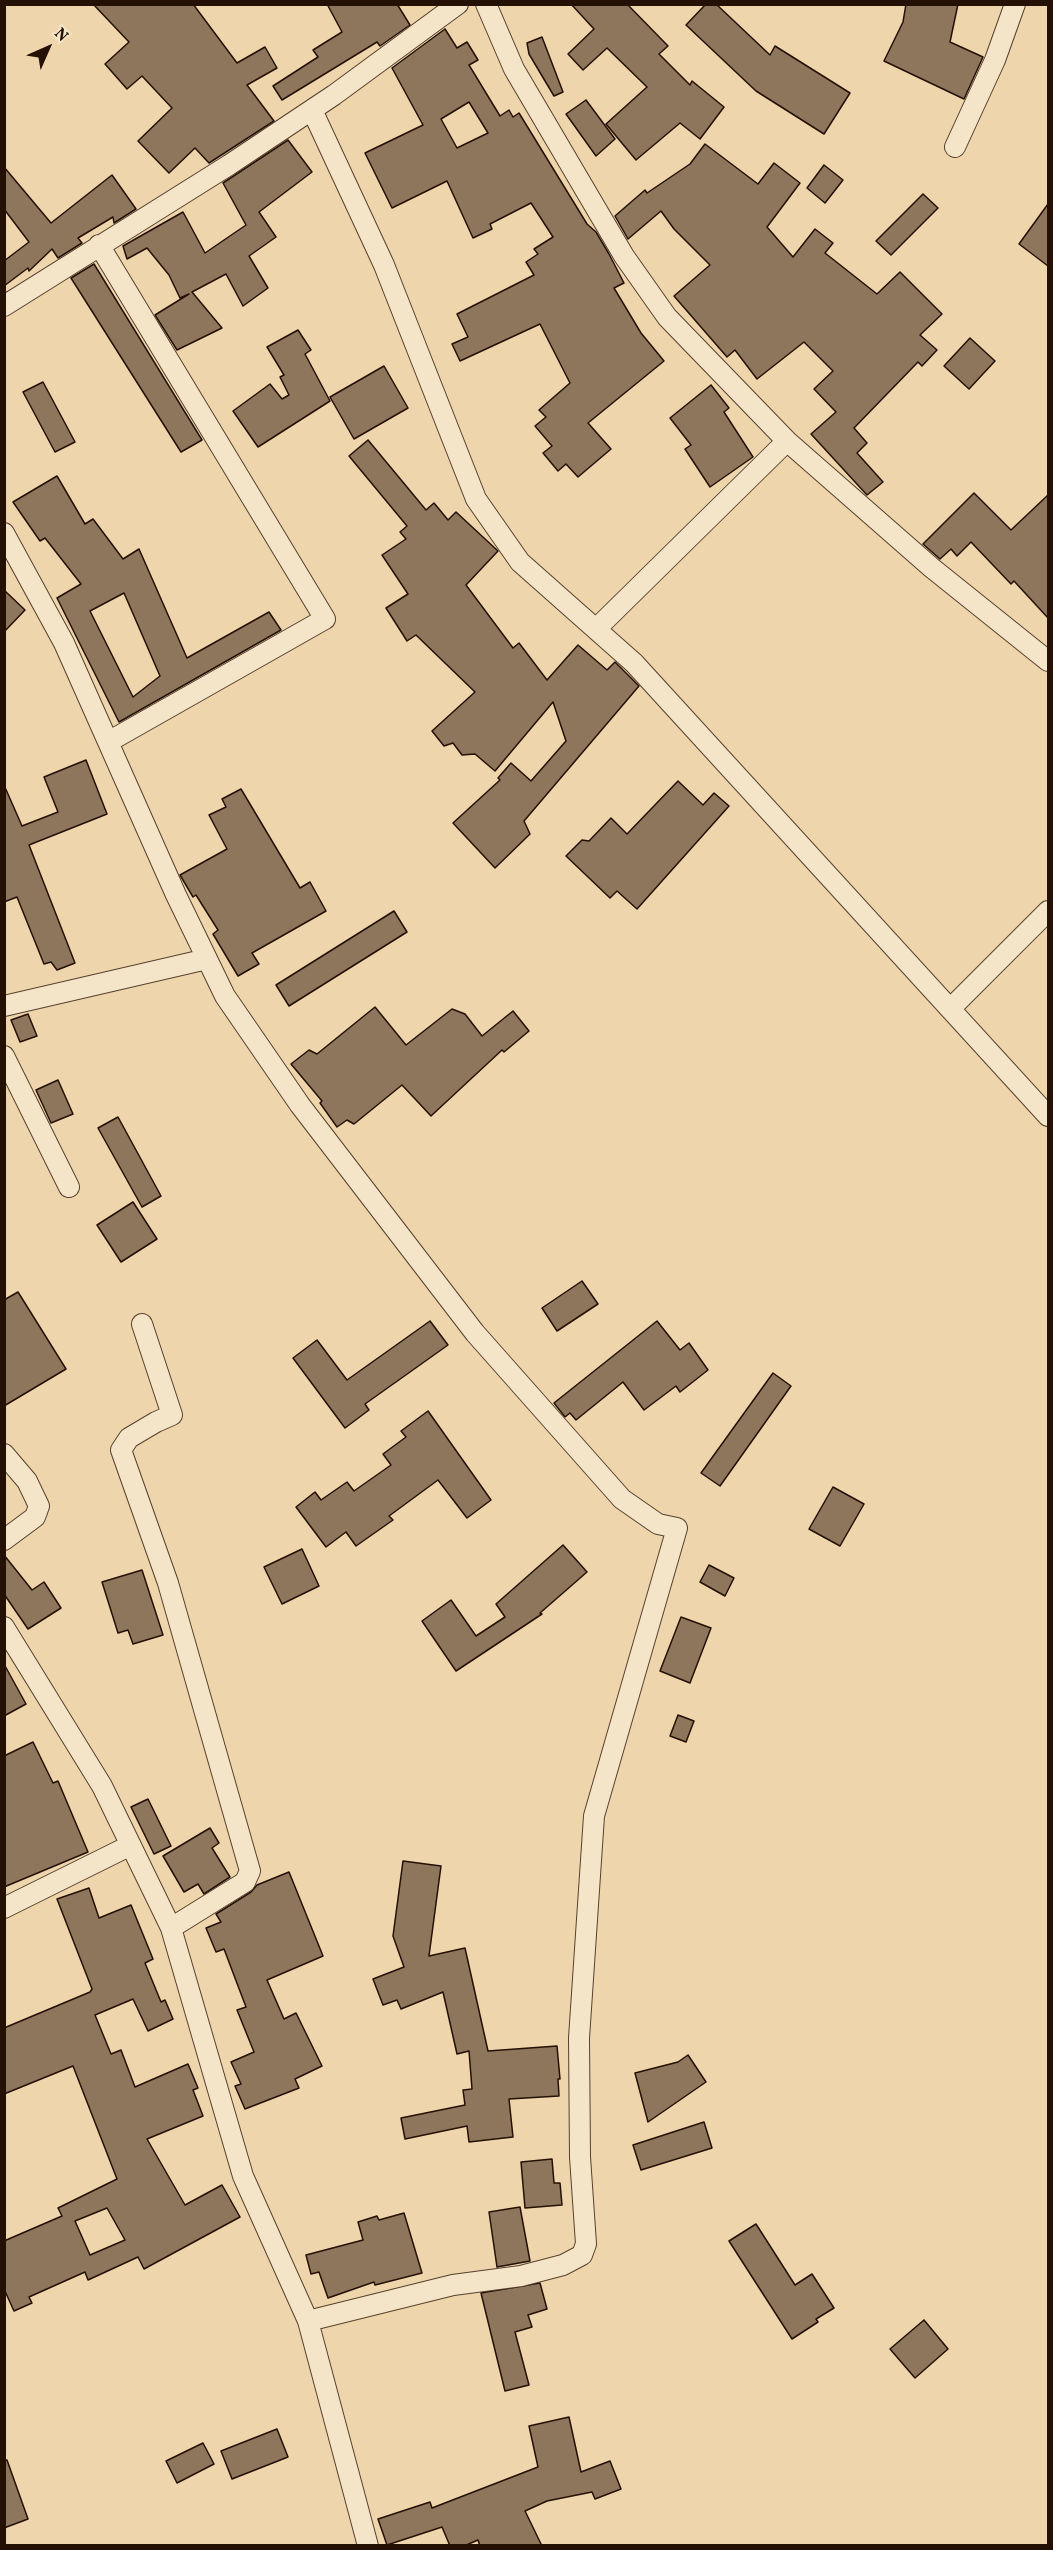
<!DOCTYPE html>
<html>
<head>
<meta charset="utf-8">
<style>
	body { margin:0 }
	#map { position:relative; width:1053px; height:2550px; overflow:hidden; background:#eed5ab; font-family:Vollkorn,serif }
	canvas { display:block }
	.frame { position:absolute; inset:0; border:6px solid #241005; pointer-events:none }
	.north { position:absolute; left:18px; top:18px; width:60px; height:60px; -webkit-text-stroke:4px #f4e4c8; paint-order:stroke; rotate:45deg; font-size:16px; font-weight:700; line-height:24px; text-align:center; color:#241005 }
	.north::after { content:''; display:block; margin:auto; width:21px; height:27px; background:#241005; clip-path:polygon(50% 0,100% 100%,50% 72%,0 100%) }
</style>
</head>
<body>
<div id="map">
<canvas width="1053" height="2550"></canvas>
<div class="frame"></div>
<div class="north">N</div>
</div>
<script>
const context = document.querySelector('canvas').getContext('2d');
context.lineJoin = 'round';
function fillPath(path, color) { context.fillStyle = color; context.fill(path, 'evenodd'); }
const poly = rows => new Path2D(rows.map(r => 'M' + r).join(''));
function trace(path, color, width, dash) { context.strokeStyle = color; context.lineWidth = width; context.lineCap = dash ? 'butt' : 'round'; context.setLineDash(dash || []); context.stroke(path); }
const building = poly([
	[93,4,193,4,237,63,265,47,277,68,247,85,274,121,209,163,195,148,169,173,138,141,172,108,142,76,127,89,105,64,129,42,93,4],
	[327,4,397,4,410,25,380,46,377,42,282,100,273,86,318,57,313,50,342,32,327,4],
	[571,4,627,4,668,46,659,54,690,85,692,81,724,107,700,139,680,123,636,160,606,124,647,87,607,48,583,70,568,54,594,29,571,4],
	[706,4,716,4,770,55,775,46,850,93,824,134,756,91,686,25,706,4],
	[906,4,958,4,950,42,983,57,964,99,884,61,903,22,906,4],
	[445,29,457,48,467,42,478,60,469,65,500,116,509,110,513,117,519,113,587,224,596,232,609,254,624,283,614,288,641,333,664,361,588,423,611,449,578,477,566,464,558,471,543,453,552,446,535,426,546,417,539,410,570,383,540,324,460,361,452,344,468,337,457,314,534,275,526,262,538,254,534,249,553,237,531,203,490,224,492,229,473,238,447,181,392,208,365,153,423,125,392,68,445,29],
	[469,102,488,133,457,148,441,119,469,102],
	[542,37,563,92,554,96,529,54,527,43,542,37],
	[586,100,615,139,596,156,566,114,586,100],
	[288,140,312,172,259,212,276,237,249,256,268,288,243,306,226,274,192,292,222,328,177,350,155,315,189,294,180,298,169,275,147,248,127,259,123,246,183,212,205,253,246,225,223,183,288,140],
	[705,144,758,184,774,163,800,183,767,227,793,257,815,229,833,243,825,253,877,294,900,272,942,314,920,335,937,350,922,366,918,362,854,428,867,443,857,453,883,482,867,495,811,434,836,412,814,389,833,371,804,342,757,379,735,350,727,357,674,296,710,265,674,229,661,211,628,239,615,216,645,190,647,193,690,164,705,144],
	[824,165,843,180,825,203,807,188,824,165],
	[4,167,51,223,112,175,136,209,114,223,113,217,78,238,82,243,58,258,52,249,29,271,28,268,4,286,4,261,29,242,4,209,4,167],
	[923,194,938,208,891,255,876,241,923,194],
	[1048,204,1048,266,1019,244,1048,204],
	[94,264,202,440,181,452,71,278,94,264],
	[298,330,311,350,305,354,330,401,258,447,233,411,270,384,282,399,289,395,280,377,284,375,267,347,298,330],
	[970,338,995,361,969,389,944,366,970,338],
	[384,366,408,408,354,439,330,397,384,366],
	[43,382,75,442,55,452,23,392,43,382],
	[711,385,729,408,724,412,753,457,710,487,685,449,691,445,670,418,711,385],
	[368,440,426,510,434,503,448,520,456,512,498,551,466,585,513,648,519,643,547,680,578,645,607,670,615,662,639,686,524,821,530,834,495,868,453,823,500,780,498,778,511,763,531,781,566,741,553,702,495,771,475,754,462,755,453,743,444,746,432,731,475,692,416,635,407,641,386,608,408,594,382,555,406,539,400,532,407,526,349,456,368,440],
	[57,476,85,524,93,519,123,559,139,549,187,658,269,612,281,630,119,722,57,598,81,584,45,538,40,541,13,502,57,476],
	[124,593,160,676,133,697,90,611,124,593],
	[974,493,1011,530,1048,495,1048,618,1014,581,1011,584,971,542,957,556,951,549,940,559,923,544,974,493],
	[4,590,25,610,4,632,4,590],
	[86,760,107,814,29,845,75,963,57,970,51,962,44,964,17,897,4,902,4,785,22,826,58,812,44,777,86,760],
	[678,781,703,805,714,793,729,806,637,909,617,891,610,898,566,856,582,840,589,841,611,818,627,834,678,781],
	[241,789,300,888,310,882,326,911,252,953,259,964,238,976,213,934,218,930,196,895,193,897,180,875,227,849,209,815,226,807,222,799,241,789],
	[394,911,407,932,289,1006,276,985,394,911],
	[375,1007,406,1045,452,1009,465,1014,482,1036,513,1011,529,1031,504,1052,502,1050,431,1116,402,1085,354,1124,347,1120,337,1127,320,1103,322,1101,291,1064,309,1050,317,1054,375,1007],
	[28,1014,37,1036,20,1042,11,1020,28,1014],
	[58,1080,73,1114,51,1123,36,1090,58,1080],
	[118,1117,161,1196,142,1207,98,1128,118,1117],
	[133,1202,157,1239,121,1262,97,1225,133,1202],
	[582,1281,598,1304,557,1331,542,1308,582,1281],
	[18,1292,66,1369,4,1406,4,1300,18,1292],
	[430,1321,448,1345,365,1404,369,1410,345,1428,293,1358,317,1340,347,1380,430,1321],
	[657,1321,680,1350,689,1343,708,1370,680,1392,676,1386,644,1410,623,1382,576,1420,570,1413,565,1417,554,1403,657,1321],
	[773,1373,791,1386,720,1486,701,1473,773,1373],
	[428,1411,491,1500,467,1518,438,1480,389,1516,393,1520,356,1546,346,1532,326,1547,296,1507,315,1492,321,1500,347,1482,354,1491,391,1465,383,1454,406,1437,401,1431,428,1411],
	[833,1487,864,1504,840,1546,809,1529,833,1487],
	[563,1545,587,1572,540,1613,542,1614,456,1671,422,1621,451,1600,476,1636,505,1617,496,1604,563,1545],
	[302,1549,319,1586,282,1604,264,1567,302,1549],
	[4,1555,32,1590,44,1582,61,1608,28,1629,4,1594,4,1555],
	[709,1565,734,1578,725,1596,700,1582,709,1565],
	[142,1570,163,1635,133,1644,128,1630,118,1633,102,1582,142,1570],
	[681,1617,711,1628,690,1683,660,1671,681,1617],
	[4,1664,26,1704,4,1716,4,1664],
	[678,1715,694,1721,686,1742,670,1736,678,1715],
	[33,1742,53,1783,58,1781,88,1852,4,1887,4,1756,33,1742],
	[148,1799,171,1846,154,1854,131,1807,148,1799],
	[210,1828,219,1843,212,1848,230,1877,204,1894,198,1884,184,1892,163,1856,210,1828],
	[403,1861,441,1866,429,1956,465,1948,488,2051,557,2046,560,2079,558,2079,559,2096,509,2099,513,2137,469,2142,467,2126,405,2139,401,2118,465,2105,463,2090,472,2089,469,2051,457,2054,443,1992,401,2009,397,2000,383,2005,373,1979,404,1967,393,1936,403,1861],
	[289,1872,323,1956,267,1980,284,2019,296,2013,322,2066,295,2079,299,2088,245,2109,235,2086,241,2084,231,2062,254,2052,237,2010,246,2007,224,1949,216,1952,206,1928,221,1922,216,1914,251,1892,257,1885,289,1872],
	[89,1888,99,1918,131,1905,153,1959,145,1963,161,2002,165,2000,173,2019,148,2031,133,1999,95,2015,111,2054,121,2050,135,2087,188,2064,198,2088,193,2090,203,2116,147,2139,185,2205,222,2185,240,2217,144,2269,138,2257,88,2280,85,2272,29,2297,32,2303,14,2311,4,2289,4,2241,62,2216,58,2208,117,2179,73,2066,4,2094,4,2028,90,1992,92,1989,57,1899,89,1888],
	[107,2208,125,2240,90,2255,75,2221,107,2208],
	[688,2055,706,2082,648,2122,635,2073,678,2062,688,2055],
	[704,2122,712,2148,641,2170,633,2145,704,2122],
	[552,2159,554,2183,560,2183,562,2205,525,2208,521,2162,552,2159],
	[520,2207,530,2261,497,2267,489,2212,520,2207],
	[404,2213,422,2273,375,2285,374,2282,328,2298,319,2272,311,2274,306,2255,363,2240,358,2222,377,2216,379,2220,404,2213],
	[756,2224,795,2285,812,2274,834,2308,816,2319,818,2322,792,2339,729,2241,756,2224],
	[540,2283,547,2309,528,2315,532,2327,515,2332,529,2385,505,2391,481,2293,540,2283],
	[924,2320,948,2349,915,2378,890,2349,924,2320],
	[569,2417,581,2472,610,2461,621,2489,595,2499,592,2492,547,2501,525,2511,542,2546,480,2546,478,2540,464,2546,450,2546,442,2527,387,2545,378,2519,430,2502,432,2508,538,2467,529,2426,569,2417],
	[277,2429,288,2457,232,2479,221,2451,277,2429],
	[203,2443,214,2464,177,2483,166,2461,203,2443],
	[4,2460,7,2460,28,2519,4,2528,4,2460]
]);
fillPath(building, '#8d765b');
trace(building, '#241005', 1.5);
const street = poly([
	[486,4,514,69,624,256,667,317,787,441,932,568,1048,661],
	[312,110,384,265,476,499,520,562,634,663,1048,1116],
	[955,147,995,60,1015,4],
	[99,245,325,619,108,742],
	[4,306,229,165,334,95,458,4],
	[4,533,64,643,176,895,225,996,300,1105,475,1333,622,1499,658,1524,677,1528,594,1816,579,2038,580,2157,586,2244,582,2255,563,2265,521,2276,453,2285,308,2321],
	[596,629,787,441],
	[4,1006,207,959],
	[951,1008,1048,911],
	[4,1056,69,1187],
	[142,1324,172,1415,156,1422,129,1438,121,1450,168,1583,250,1871,245,1882,171,1928],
	[4,1454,27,1481,39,1506,35,1517,4,1540],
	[4,1627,102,1786,171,1928,243,2176,308,2321,368,2546],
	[4,1908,129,1846]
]);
trace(street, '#56412e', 22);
trace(street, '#f4e4c8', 20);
</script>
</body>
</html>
